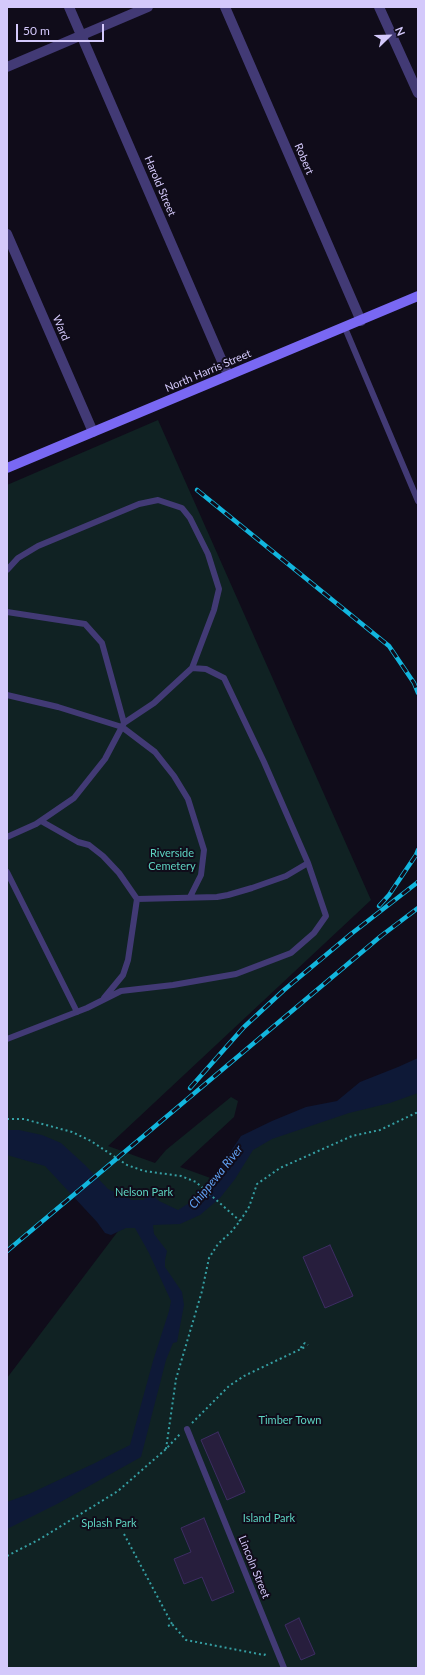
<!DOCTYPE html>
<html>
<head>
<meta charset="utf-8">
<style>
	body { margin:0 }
	#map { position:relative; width:425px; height:1675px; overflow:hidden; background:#100c1a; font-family:Lato,sans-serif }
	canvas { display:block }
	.frame { position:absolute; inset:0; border:8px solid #d4c9fb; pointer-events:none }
	.north { position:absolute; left:369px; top:16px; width:40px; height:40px; -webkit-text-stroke:3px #100c1a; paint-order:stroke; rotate:67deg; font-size:11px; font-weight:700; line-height:16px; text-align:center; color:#d4c9fb }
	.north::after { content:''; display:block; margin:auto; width:14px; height:18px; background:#d4c9fb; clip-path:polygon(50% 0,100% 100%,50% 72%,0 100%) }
	.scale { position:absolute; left:16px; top:24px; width:88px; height:18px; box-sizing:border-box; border:2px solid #d4c9fb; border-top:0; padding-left:5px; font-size:12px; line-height:14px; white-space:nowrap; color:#d4c9fb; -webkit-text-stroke:3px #100c1a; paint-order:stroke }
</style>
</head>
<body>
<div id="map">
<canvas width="425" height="1675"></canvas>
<div class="frame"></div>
<div class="north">N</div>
<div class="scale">50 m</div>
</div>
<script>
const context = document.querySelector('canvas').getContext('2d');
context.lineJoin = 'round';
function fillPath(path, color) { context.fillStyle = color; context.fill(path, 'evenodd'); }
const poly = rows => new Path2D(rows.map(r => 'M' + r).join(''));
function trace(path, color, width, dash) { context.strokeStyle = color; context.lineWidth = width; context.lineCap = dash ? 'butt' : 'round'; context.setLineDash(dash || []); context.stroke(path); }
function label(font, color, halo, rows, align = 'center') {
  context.font = font + ' Lato,sans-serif'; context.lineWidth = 4; context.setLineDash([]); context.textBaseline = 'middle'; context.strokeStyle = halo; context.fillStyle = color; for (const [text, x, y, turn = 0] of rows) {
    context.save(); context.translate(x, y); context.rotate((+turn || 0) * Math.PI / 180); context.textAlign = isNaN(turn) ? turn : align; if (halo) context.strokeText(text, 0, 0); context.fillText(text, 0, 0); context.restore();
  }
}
fillPath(poly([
	[158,420,371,900,108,1146,155,1163,166,1150,231,1097,238,1101,234,1117,180,1167,216,1180,250,1135,418,1081,418,1668,7,1668,7,1378,128,1218,85,1185,7,1249,7,485]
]), '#102223');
fillPath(poly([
	[418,1058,418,1093,390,1103,349,1113,272,1139,253,1150,235,1179,220,1198,200,1215,180,1224,153,1225,154,1234,167,1251,165,1260,165,1267,182,1292,184,1305,177,1342,173,1343,166,1360,141,1457,57,1504,7,1529,7,1502,29,1494,95,1463,130,1445,153,1361,169,1311,171,1301,149,1253,135,1228,126,1228,111,1235,105,1233,97,1222,45,1166,7,1155,7,1130,19,1130,42,1135,61,1143,85,1165,108,1189,132,1200,144,1200,149,1190,159,1201,178,1210,194,1200,223,1163,241,1136,272,1121,306,1107,337,1101,360,1082,398,1067]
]), '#0e1937');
const building = poly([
	[330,1245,353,1296,325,1308,303,1257,330,1245],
	[218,1432,245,1492,227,1500,201,1440,218,1432],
	[204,1518,234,1592,212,1601,202,1577,184,1584,174,1559,191,1552,181,1528,204,1518],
	[299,1618,315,1654,301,1660,285,1625,299,1618]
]);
fillPath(building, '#271e3d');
trace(building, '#3d2d63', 1);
trace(poly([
	[7,1119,24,1119,72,1132,91,1141,127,1165,144,1171,181,1176,196,1182,240,1221],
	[301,1348,302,1345,305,1343,308,1345],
	[192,1423,229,1386,244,1376,305,1347],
	[166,1449,176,1379,202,1291,209,1258,218,1244,231,1232,240,1221,249,1207,257,1184,280,1168,352,1136,380,1130,418,1112],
	[124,1534,172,1624],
	[7,1556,40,1539,118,1491,166,1449,180,1434],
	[168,1626,172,1624,186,1640,264,1655,268,1653]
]), '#359fa3', 2, [2, 3]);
trace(poly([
	[345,328,418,501],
	[7,570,18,558,38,546,139,504,158,500,182,508,190,518,208,554,219,589,214,610,192,668],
	[7,612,85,624,102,643,124,723],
	[7,695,58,707,122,727,155,752,174,776,188,799,204,850,201,875,190,897],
	[41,821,78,842,89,845,103,856,119,873,137,899,128,960,123,975,104,998],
	[7,837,36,824,74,798,105,759,124,723,154,703,192,668,206,669,224,678,264,762,308,863,326,916,314,933,291,953,236,974,173,985,121,991,87,1008,7,1039],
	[7,872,77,1012],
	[137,899,217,897,228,895,252,888,286,876,308,863],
	[187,1429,284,1668]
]), '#423a75', 6);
trace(poly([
	[69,7,228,375],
	[225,7,361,321],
	[379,7,418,93],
	[7,67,148,7],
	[7,234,93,432]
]), '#423a75', 10);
trace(poly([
	[7,468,418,296]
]), '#7968f3', 10);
const rail = poly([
	[197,490,389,646,414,683,418,693],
	[379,906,389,895,416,855,418,850],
	[190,1088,244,1027,284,990,351,934,418,882],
	[7,1251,381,936,418,908]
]);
trace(rail, '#12b6de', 4.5);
trace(rail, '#100c1a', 3, [9]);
label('11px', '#d4c9fb', '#100c1a', [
	["Robert",304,159,67],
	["Harold Street",160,186,67],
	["Ward",61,328,67],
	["North Harris Street",208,371,-23],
	["Lincoln Street",254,1567,68]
]);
label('11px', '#5dd3c1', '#100c1a', [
	["Riverside",172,853],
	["Cemetery",172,866],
	["Nelson Park",144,1192],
	["Timber Town",290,1420],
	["Island Park",269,1518],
	["Splash Park",109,1523]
]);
label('italic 12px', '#60a0f2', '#100c1a', [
	["Chippewa River",216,1177,-51]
]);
</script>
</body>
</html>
